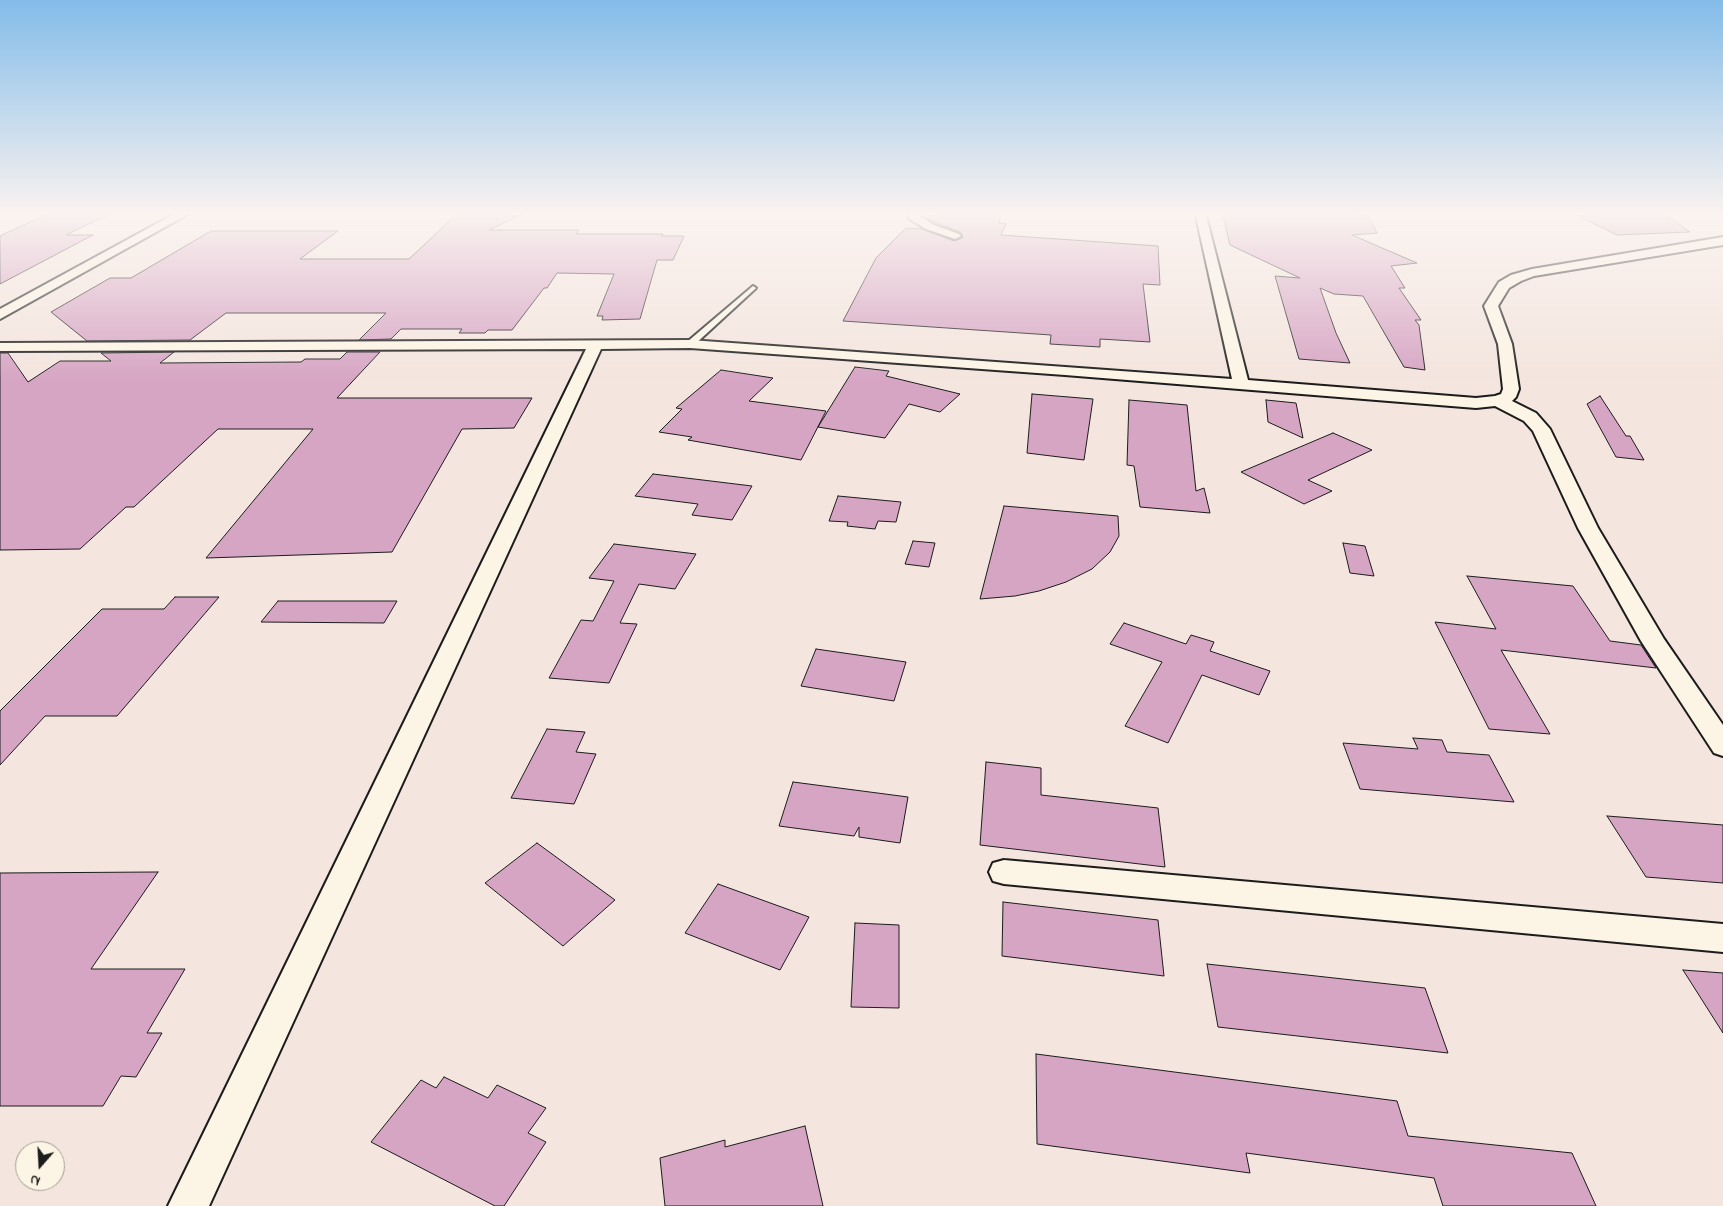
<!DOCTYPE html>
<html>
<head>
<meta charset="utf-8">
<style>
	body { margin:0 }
	#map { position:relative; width:1723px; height:1206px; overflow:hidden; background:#f4e5de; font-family:"Indie Flower",sans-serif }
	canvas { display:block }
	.north { position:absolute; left:15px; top:1141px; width:50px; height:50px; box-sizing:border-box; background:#fcf5e5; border:1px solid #a29e95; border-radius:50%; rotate:199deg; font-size:14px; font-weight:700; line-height:20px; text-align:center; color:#1c1c1c }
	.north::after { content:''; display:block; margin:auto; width:18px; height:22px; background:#1c1c1c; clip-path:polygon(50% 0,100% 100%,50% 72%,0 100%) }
</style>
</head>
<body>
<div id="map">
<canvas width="1723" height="1206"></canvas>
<div class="north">N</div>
</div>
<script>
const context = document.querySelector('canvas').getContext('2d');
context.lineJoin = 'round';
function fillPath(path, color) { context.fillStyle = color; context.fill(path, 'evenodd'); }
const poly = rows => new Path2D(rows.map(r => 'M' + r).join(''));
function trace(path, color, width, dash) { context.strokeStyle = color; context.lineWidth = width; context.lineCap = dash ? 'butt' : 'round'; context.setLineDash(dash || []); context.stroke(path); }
const building = poly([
	[51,212,113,212,66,235,93,235,0,284,0,236,51,212],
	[459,212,527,212,489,230,579,230,576,234,663,234,661,236,684,236,673,260,657,260,640,319,602,320,603,316,597,316,614,274,557,273,547,288,544,288,512,330,488,330,485,333,459,333,462,329,401,329,391,339,359,340,386,313,226,313,190,340,87,341,51,312,110,278,131,278,211,231,338,231,300,259,409,259,459,212],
	[931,212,1001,212,999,223,1006,224,1001,235,1158,246,1160,285,1143,284,1150,342,1100,339,1100,347,1050,344,1051,335,843,321,876,258,906,228,923,229,954,241,962,238,962,235,960,232,928,219,931,212],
	[1222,212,1352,212,1353,214,1368,215,1377,233,1352,235,1417,263,1391,266,1405,288,1399,288,1421,320,1415,320,1419,325,1425,370,1404,367,1363,296,1334,294,1320,288,1336,333,1350,363,1299,359,1275,276,1300,278,1230,245,1222,212],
	[1619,212,1662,212,1690,232,1617,235,1572,213,1619,212],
	[174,352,160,363,301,362,305,359,340,359,347,352,380,352,337,398,532,398,514,428,462,429,392,552,206,558,313,429,218,429,134,507,126,507,80,549,0,550,0,353,8,353,28,382,60,361,111,361,101,353,174,352],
	[855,367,889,371,886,376,960,394,940,412,909,404,885,438,818,427,855,367],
	[721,370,773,378,749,401,826,411,801,460,688,440,692,437,659,432,682,409,676,408,721,370],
	[1032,394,1093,399,1084,460,1027,453,1032,394],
	[1600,396,1626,436,1630,436,1644,460,1616,457,1587,404,1600,396],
	[1129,400,1187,405,1196,491,1204,488,1210,513,1140,507,1134,466,1127,465,1129,400],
	[1266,400,1296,403,1303,438,1268,422,1266,400],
	[1333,433,1372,450,1308,480,1332,491,1304,504,1241,472,1333,433],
	[653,474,752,486,732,520,692,515,698,504,635,496,653,474],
	[838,496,901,502,896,522,878,521,875,529,847,526,848,522,829,521,838,496],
	[1004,506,1118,516,1119,536,1110,552,1092,569,1066,582,1039,591,1015,596,980,599,1004,506],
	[913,541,935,543,929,567,905,564,913,541],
	[1343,543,1365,546,1374,576,1350,573,1343,543],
	[614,544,696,554,675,589,639,584,620,623,637,624,609,683,549,678,581,620,593,621,614,581,589,578,614,544],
	[1467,576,1573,586,1610,641,1641,645,1656,668,1501,650,1550,734,1489,729,1435,622,1496,629,1467,576],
	[175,597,219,597,117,716,45,716,0,765,0,711,102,609,164,609,175,597],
	[278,601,397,601,384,623,261,622,278,601],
	[1124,623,1186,644,1191,635,1214,642,1210,651,1270,671,1259,695,1202,675,1168,743,1125,726,1162,662,1110,644,1124,623],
	[816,649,906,662,894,701,801,686,816,649],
	[547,729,585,732,576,752,596,754,574,804,511,798,547,729],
	[1413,738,1442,740,1447,752,1489,755,1514,802,1360,789,1343,743,1418,749,1413,738],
	[986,762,1041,768,1041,795,1158,808,1165,867,980,845,986,762],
	[793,782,908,797,900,843,859,837,859,827,854,836,779,826,793,782],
	[1607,816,1723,825,1723,883,1646,877,1607,816],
	[537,843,615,900,563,946,485,883,537,843],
	[158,872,91,969,185,969,147,1033,162,1033,136,1077,121,1076,103,1106,0,1106,0,873,158,872],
	[718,884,809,917,780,970,685,933,718,884],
	[1003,902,1158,920,1164,976,1002,956,1003,902],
	[855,923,899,925,899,1008,851,1007,855,923],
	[1207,964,1425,988,1448,1053,1218,1027,1207,964],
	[1683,970,1723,973,1723,1033,1683,970],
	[1036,1054,1397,1101,1408,1136,1572,1153,1596,1206,1443,1206,1434,1178,1246,1153,1250,1173,1037,1144,1036,1054],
	[444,1077,488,1098,497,1085,546,1108,528,1133,546,1142,504,1206,495,1206,371,1142,421,1080,436,1088,444,1077],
	[805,1126,823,1206,665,1206,660,1158,725,1140,725,1147,805,1126]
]);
fillPath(building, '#d6a5c4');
trace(building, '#1c1c1c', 1);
const lane = poly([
	[753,286,756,288,755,289,693,346,687,346,687,342,753,286]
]);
const street = poly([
	[178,212,192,212,0,319,0,309,178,212],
	[908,212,918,212,918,215,934,225,959,234,961,236,955,239,926,229,908,218,908,212],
	[1195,212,1205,212,1248,380,1476,398,1495,396,1501,394,1503,389,1498,344,1484,306,1499,282,1511,275,1532,269,1723,237,1723,245,1534,276,1521,281,1509,288,1498,306,1512,344,1519,389,1516,397,1512,401,1536,413,1550,429,1598,528,1664,639,1723,725,1723,756,1714,753,1641,641,1578,528,1533,431,1524,421,1495,406,1476,408,1065,375,690,348,601,349,209,1206,168,1206,586,349,0,351,0,343,690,340,1232,379,1195,212],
	[1004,860,1723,924,1723,952,1004,884,993,881,989,872,993,863,1004,860]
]);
trace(lane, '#1c1c1c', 4);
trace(street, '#1c1c1c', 4);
fillPath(lane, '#fcf5e5');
fillPath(street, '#fcf5e5');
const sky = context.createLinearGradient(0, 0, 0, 381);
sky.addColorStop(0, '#83bce9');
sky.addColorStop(0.56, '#faf3f0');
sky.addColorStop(1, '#faf3f000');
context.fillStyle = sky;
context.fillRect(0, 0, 1723, 381);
</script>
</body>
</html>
